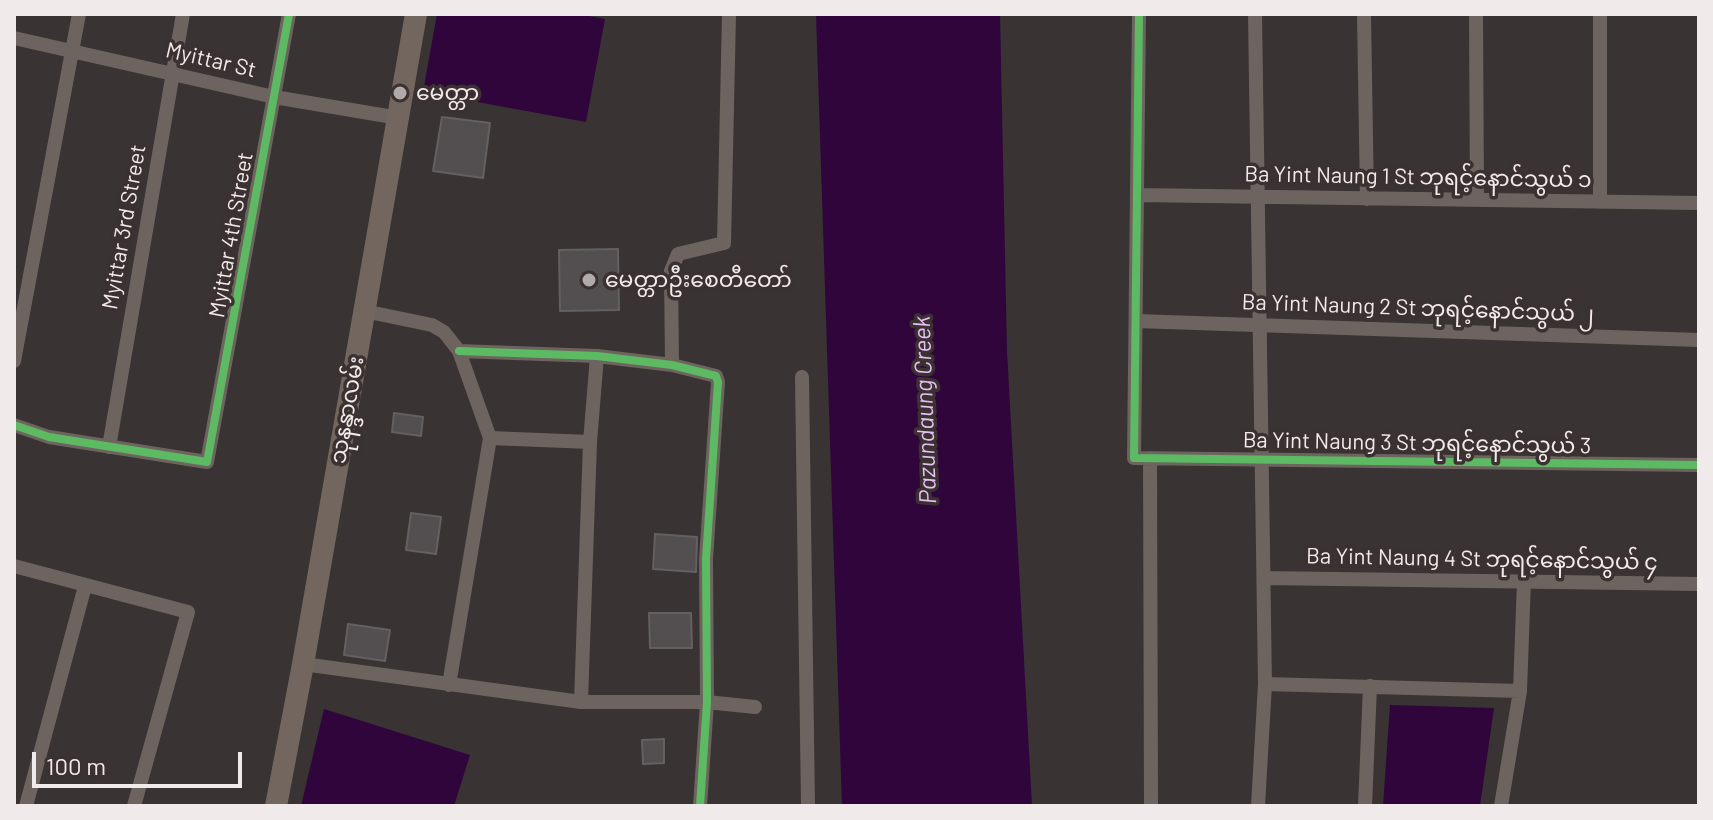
<!DOCTYPE html>
<html>
<head>
<meta charset="utf-8">
<style>
	body { margin:0 }
	#map { position:relative; width:1713px; height:820px; overflow:hidden; background:#393333; font-family:Barlow,sans-serif }
	canvas { display:block }
	.frame { position:absolute; inset:0; border:16px solid #f1eaea; pointer-events:none }
	.scale { position:absolute; left:32px; top:752px; width:210px; height:36px; box-sizing:border-box; border:4px solid #f1eaea; border-top:0; padding-left:10px; font-size:24px; line-height:28px; white-space:nowrap; color:#f1eaea; -webkit-text-stroke:6px #3b3131; paint-order:stroke }
</style>
</head>
<body>
<div id="map">
<canvas width="1713" height="820"></canvas>
<div class="frame"></div>
<div class="scale">100 m</div>
</div>
<script>
const context = document.querySelector('canvas').getContext('2d');
context.lineJoin = 'round';
function fillPath(path, color) { context.fillStyle = color; context.fill(path, 'evenodd'); }
const poly = rows => new Path2D(rows.map(r => 'M' + r).join(''));
function trace(path, color, width, dash) { context.strokeStyle = color; context.lineWidth = width; context.lineCap = dash ? 'butt' : 'round'; context.setLineDash(dash || []); context.stroke(path); }
function label(font, color, halo, rows, align = 'center') {
  context.font = font + ' Barlow,"Noto Sans Myanmar",sans-serif'; context.lineWidth = 7; context.setLineDash([]); context.textBaseline = 'middle'; context.strokeStyle = halo; context.fillStyle = color; for (const [text, x, y, turn = 0] of rows) {
    context.save(); context.translate(x, y); context.rotate((+turn || 0) * Math.PI / 180); context.textAlign = isNaN(turn) ? turn : align; if (halo) context.strokeText(text, 0, 0); context.fillText(text, 0, 0); context.restore();
  }
}
fillPath(poly([
	[437,14,578,14,605,19,586,122,423,92],
	[816,14,1000,14,1007,351,1032,806,842,806],
	[1390,705,1494,708,1480,806,1383,806],
	[324,709,470,755,454,806,301,806]
]), '#2f053c');
const building = poly([
	[442,117,490,123,483,178,433,171,442,117],
	[618,249,619,310,560,311,559,250,618,249],
	[394,413,423,417,421,436,392,432,394,413],
	[411,513,441,517,436,554,406,550,411,513],
	[655,534,697,537,696,572,653,569,655,534],
	[649,613,691,613,692,648,650,648,649,613],
	[348,624,390,630,385,661,344,655,348,624],
	[664,739,664,763,643,764,642,740,664,739]
]);
fillPath(building, '#534e50');
trace(building, '#646061', 2);
trace(poly([
	[1139,14,1134,458,1699,465],
	[1255,14,1265,684,1258,806],
	[1364,14,1367,199],
	[1476,14,1477,200],
	[1600,14,1600,202],
	[14,38,274,97,399,118],
	[1137,195,1699,203],
	[364,311,432,325,444,332,459,351,490,438,449,685],
	[1136,321,1699,340],
	[459,351,597,356,672,365,716,376,718,382,706,559,707,702,700,806],
	[14,361,79,14],
	[672,365,671,271,678,254,724,243,729,14],
	[802,377,808,806],
	[14,425,49,437,207,462,289,14],
	[490,438,590,442],
	[109,447,183,14],
	[1150,458,1151,806],
	[14,566,188,612,134,806],
	[1264,578,1699,584],
	[303,664,581,702,707,702,755,707],
	[1265,684,1520,691],
	[581,702,590,442,597,356],
	[26,806,85,586],
	[1365,806,1370,686],
	[1501,806,1520,691,1524,580]
]), '#6e645f', 14);
trace(poly([
	[276,806,303,664,416,14]
]), '#73665e', 22);
trace(poly([
	[1139,14,1134,458,1699,465],
	[459,351,597,356,672,365,716,376,718,382,706,559,707,702,700,806],
	[14,425,49,437,207,462,289,14]
]), '#5cba63', 8);
for (const [x, y, r, color] of [
	[400,93,8,"#b1aaaa"],
	[589,280,8,"#b1aaaa"]
]) { const dot = new Path2D(); dot.arc(x, y, r, 0, 2 * Math.PI); context.fillStyle = color; context.fill(dot); trace(dot, '#3b3131', 3); }
label('22px', '#f1eaea', '#3b3131', [
	["Myittar St",211,60,13],
	["Ba Yint Naung 1 St ဘုရင့်နောင်သွယ် ၁",1418,177,1],
	["Myittar 3rd Street",124,227,-80],
	["Myittar 4th Street",231,235,-80],
	["Ba Yint Naung 2 St ဘုရင့်နောင်သွယ် ၂",1418,308,2],
	["သုနန္ဒာလမ်း",347,410,-80],
	["Ba Yint Naung 3 St ဘုရင့်နောင်သွယ် 3",1417,443,1],
	["Ba Yint Naung 4 St ဘုရင့်နောင်သွယ် ၄",1482,559,1]
]);
label('22px', '#f1eaea', '#3b3131', [
	["မေတ္တာ",416,93],
	["မေတ္တာဦးစေတီတော်",605,280]
], 'left');
label('italic 24px', '#e5bef5', '#3b3131', [
	["Pazundaung Creek",925,410,-92]
]);
</script>
</body>
</html>
